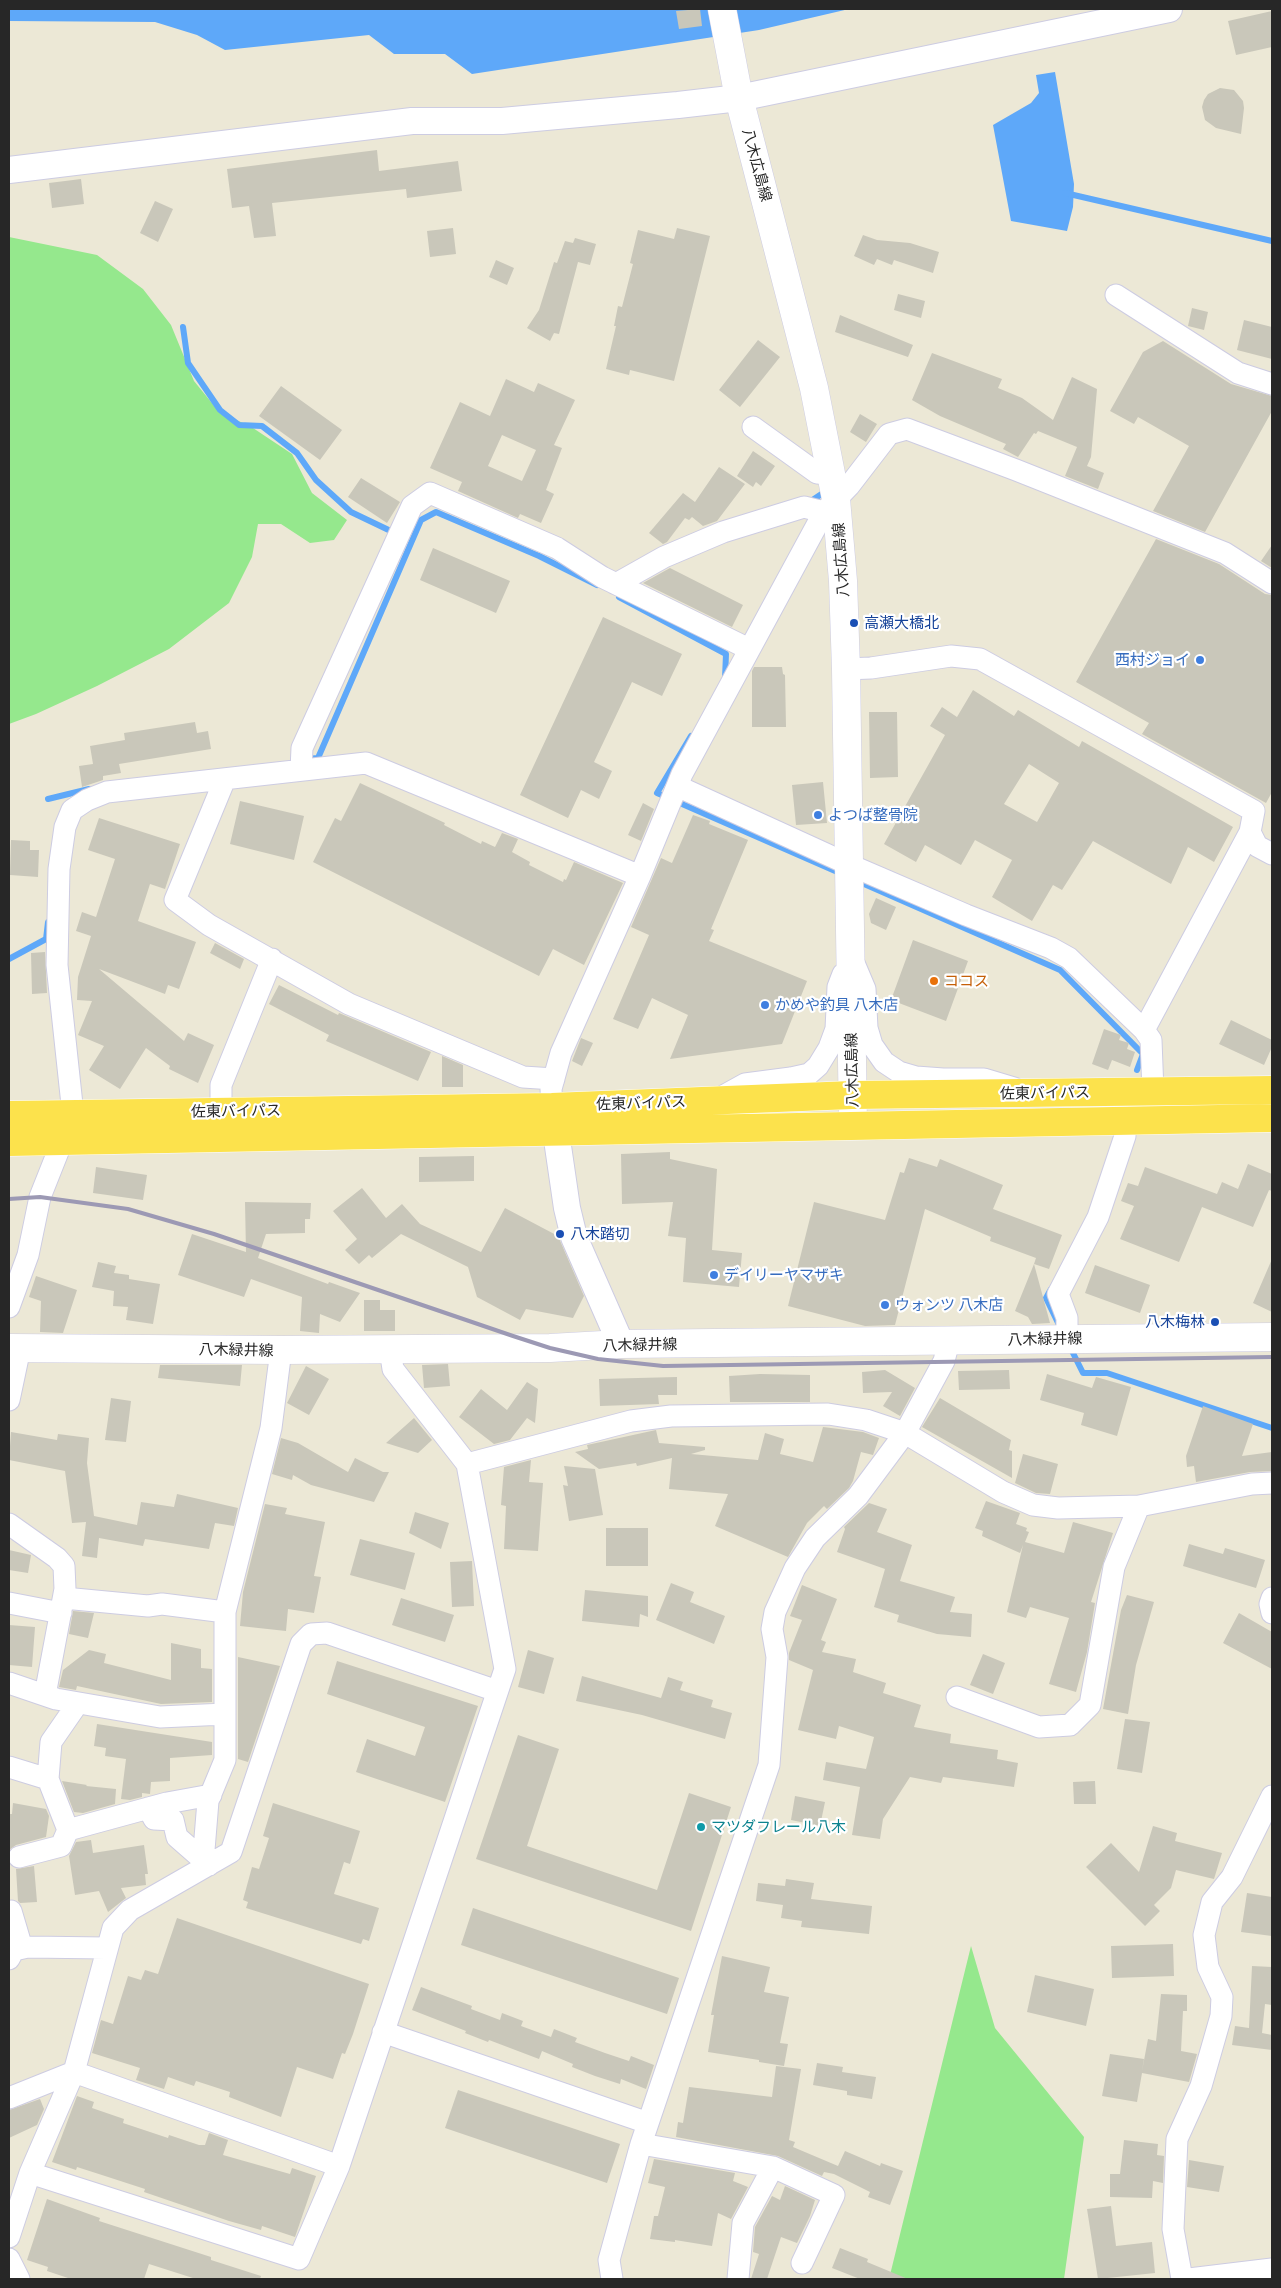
<!DOCTYPE html>
<html>
<head>
<meta charset="utf-8">
<style>
	body { margin:0 }
	#map { position:relative; width:1281px; height:2288px; overflow:hidden; background:#ece8d6; font-family:"Exo 2",sans-serif }
	canvas { display:block }
	.frame { position:absolute; inset:0; border:10px solid #272727; pointer-events:none }
</style>
</head>
<body>
<div id="map">
<canvas width="1281" height="2288"></canvas>
<div class="frame"></div>
</div>
<script>
const context = document.querySelector('canvas').getContext('2d');
context.lineJoin = 'round';
function fillPath(path, color) { context.fillStyle = color; context.fill(path, 'evenodd'); }
const poly = rows => new Path2D(rows.map(r => 'M' + r).join(''));
function trace(path, color, width, dash) { context.strokeStyle = color; context.lineWidth = width; context.lineCap = dash ? 'butt' : 'round'; context.setLineDash(dash || []); context.stroke(path); }
function label(font, color, halo, rows, align = 'center') {
  context.font = font + ' "Exo 2","Noto Sans JP",sans-serif'; context.lineWidth = 4.5; context.setLineDash([]); context.textBaseline = 'middle'; context.strokeStyle = halo; context.fillStyle = color; for (const [text, x, y, turn = 0] of rows) {
    context.save(); context.translate(x, y); context.rotate((+turn || 0) * Math.PI / 180); context.textAlign = isNaN(turn) ? turn : align; if (halo) context.strokeText(text, 0, 0); context.fillText(text, 0, 0); context.restore();
  }
}
fillPath(poly([
	[9,237,97,255,143,289,171,325,194,381,220,413,250,426,292,454,312,493,347,520,334,540,310,543,281,524,258,524,252,557,229,603,169,649,97,686,36,714,9,724],
	[971,1946,995,2028,1084,2137,1064,2279,889,2279]
]), '#95e88d');
fillPath(poly([
	[9,9,849,9,759,30,472,74,445,54,394,54,369,35,225,50,197,35,155,22,9,21],
	[1055,72,1074,184,1073,207,1067,231,1011,221,993,125,1031,103,1039,93,1036,75]
]), '#5ea8f9');
trace(poly([
	[1065,193,1272,241],
	[183,327,188,363,220,410,239,425,262,426,297,453,316,480,351,512,397,534],
	[808,503,826,491],
	[619,597,726,654,725,678],
	[691,736,657,793,842,874],
	[304,759,318,758,421,520,436,512,539,556,597,585],
	[48,799,89,789],
	[855,880,1060,970,1143,1054,1137,1070],
	[9,959,46,939,48,922],
	[1051,1289,1046,1298,1060,1327],
	[1070,1347,1083,1373,1107,1373,1272,1428]
]), '#5ea8f9', 6);
fillPath(poly([
	[700,9,702,26,679,29,676,11],
	[1272,11,1272,47,1236,55,1228,21],
	[1220,88,1234,90,1243,101,1244,108,1241,134,1216,128,1205,120,1202,107,1204,100,1208,94],
	[377,150,379,171,458,161,462,191,407,198,406,189,272,203,276,236,254,238,249,206,232,208,227,169],
	[81,179,84,204,52,208,49,183],
	[155,201,173,209,158,242,140,233],
	[453,228,456,254,430,257,427,231],
	[677,228,710,236,674,381,630,370,629,375,606,369,616,326,614,326,618,306,622,307,633,264,630,263,638,230,674,239],
	[863,235,877,240,910,243,939,252,933,273,894,260,892,265,877,259,874,265,854,256],
	[575,238,596,244,590,265,578,262,559,334,554,333,550,341,527,328,539,310,554,262,557,263,565,241,573,243],
	[496,260,514,268,507,285,489,277],
	[898,294,925,301,921,318,894,310],
	[1192,308,1208,312,1204,330,1188,326],
	[840,315,913,345,908,357,835,332],
	[1244,320,1272,327,1272,359,1237,350],
	[758,340,780,357,740,407,719,390],
	[1163,341,1231,384,1272,396,1272,411,1205,532,1153,511,1189,446,1138,417,1134,424,1110,411,1143,352],
	[932,353,1002,379,998,388,1022,398,1053,420,1072,377,1097,389,1091,457,1087,466,1104,473,1098,489,1065,476,1077,447,1038,431,1036,434,1034,433,1018,457,1003,449,1006,444,940,416,912,400],
	[506,379,534,392,538,383,575,400,554,445,562,448,546,490,554,494,541,523,520,514,518,518,458,491,462,482,430,468,460,402,490,416],
	[502,435,536,450,522,481,488,466],
	[281,386,342,430,320,460,259,416],
	[860,414,877,424,866,442,850,432],
	[753,451,775,466,761,486,756,482,753,487,737,476],
	[719,467,745,484,717,521,703,526,692,517,689,520,685,518,667,542,663,544,649,533,683,493,695,502],
	[361,478,400,502,387,523,348,497],
	[1156,539,1219,564,1265,594,1272,595,1272,792,1266,803,1142,734,1149,723,1076,682],
	[1272,545,1272,568,1261,561],
	[433,548,510,581,496,613,420,580],
	[670,568,743,605,732,627,643,583],
	[603,617,682,654,662,696,632,682,594,762,612,771,599,799,581,790,568,818,520,795],
	[754,667,782,667,783,674,785,675,786,727,752,727,752,671],
	[973,690,1014,716,1018,710,1079,747,1082,741,1233,827,1214,862,1188,847,1171,884,1093,841,1062,890,1053,885,1032,921,992,897,1012,860,975,840,961,865,925,845,916,862,884,844,945,735,930,726,942,707,957,717],
	[1029,764,1059,783,1037,822,1004,804],
	[869,712,897,712,898,777,870,778],
	[195,722,197,733,208,731,211,749,119,764,121,773,103,776,103,780,82,787,79,766,93,764,90,746,125,740,124,733],
	[823,782,827,823,796,825,792,785],
	[360,783,445,823,444,825,481,844,482,841,495,847,502,833,518,839,512,852,530,862,529,865,563,882,564,879,566,880,574,862,623,883,584,965,553,949,539,976,313,862,335,818,341,821],
	[240,801,304,816,294,860,230,844],
	[643,803,654,809,641,841,628,835],
	[693,815,710,821,709,824,748,840,711,929,714,930,709,941,807,981,782,1044,670,1059,688,1015,652,998,638,1029,613,1019,649,935,631,927,661,858,672,863],
	[99,818,180,844,165,889,150,884,138,921,196,942,179,989,168,985,165,994,99,969,184,1041,188,1033,214,1045,198,1083,169,1069,170,1066,146,1048,120,1089,89,1070,104,1046,78,1035,92,1001,77,1000,78,977,91,936,76,931,82,912,96,917,115,859,88,850],
	[11,840,30,841,30,850,39,850,38,877,10,875],
	[876,898,896,907,886,930,871,923,869,914],
	[913,940,968,961,946,1021,891,1000],
	[215,943,244,959,240,969,210,953],
	[45,952,47,993,32,994,31,953],
	[279,985,338,1015,339,1013,431,1052,418,1081,326,1041,329,1035,269,1004],
	[1231,1020,1272,1040,1272,1047,1264,1065,1219,1044],
	[1104,1029,1121,1035,1119,1040,1129,1043,1127,1049,1135,1052,1130,1067,1112,1060,1108,1070,1092,1064],
	[581,1038,593,1043,582,1066,572,1061],
	[442,1056,463,1065,463,1087,442,1087],
	[670,1152,670,1159,717,1169,712,1250,742,1253,739,1287,683,1282,686,1238,668,1236,673,1202,622,1204,621,1154],
	[474,1156,474,1181,419,1182,419,1157],
	[909,1158,937,1167,940,1159,1003,1185,993,1209,1062,1235,1049,1269,1034,1264,1036,1258,990,1241,991,1237,925,1209,895,1325,865,1326,788,1306,814,1202,885,1220,900,1172,904,1173],
	[1248,1164,1272,1174,1272,1191,1269,1190,1253,1227,1202,1207,1179,1262,1120,1239,1134,1206,1121,1201,1128,1183,1138,1186,1145,1167,1217,1194,1222,1182,1238,1189],
	[96,1167,147,1175,143,1200,93,1193],
	[362,1188,386,1218,402,1204,420,1224,481,1252,505,1208,558,1236,584,1296,573,1318,526,1309,520,1320,477,1297,468,1267,401,1234,372,1258,369,1255,359,1264,345,1250,357,1239,333,1211],
	[245,1202,311,1203,310,1219,305,1219,305,1233,266,1234,258,1258,328,1284,329,1282,360,1293,340,1322,320,1314,319,1333,300,1331,302,1297,251,1279,244,1297,178,1275,192,1234,246,1252],
	[1272,1259,1272,1312,1253,1303],
	[98,1262,116,1266,114,1273,129,1275,129,1279,160,1284,153,1324,126,1320,128,1307,113,1306,114,1291,92,1287],
	[1034,1264,1050,1323,1032,1324,1028,1317,1015,1311],
	[1095,1265,1150,1285,1140,1313,1085,1293],
	[36,1276,77,1290,63,1333,40,1332,41,1301,29,1297],
	[364,1300,380,1300,380,1310,395,1310,395,1331,364,1331],
	[448,1364,450,1386,424,1388,422,1365],
	[160,1365,242,1365,240,1386,158,1378],
	[306,1366,329,1379,309,1415,287,1403],
	[885,1370,915,1388,900,1416,883,1406,892,1392,863,1393,862,1372],
	[1009,1370,1010,1389,959,1390,958,1371],
	[760,1374,810,1375,810,1402,730,1402,729,1376],
	[1047,1374,1092,1388,1096,1377,1131,1387,1117,1436,1081,1425,1084,1413,1040,1400],
	[677,1377,677,1395,658,1395,659,1404,600,1406,599,1379],
	[527,1382,538,1389,535,1423,527,1418,510,1440,494,1444,459,1417,481,1389,507,1410],
	[111,1398,131,1401,126,1442,105,1440],
	[940,1398,1011,1440,1009,1450,1012,1451,1012,1478,922,1427],
	[1203,1406,1253,1424,1242,1456,1272,1452,1272,1471,1250,1472,1196,1482,1194,1466,1187,1467,1186,1456],
	[414,1418,432,1440,418,1453,386,1443],
	[823,1427,863,1432,879,1438,873,1455,861,1452,853,1481,849,1488,827,1509,824,1506,807,1523,788,1557,715,1526,728,1494,669,1489,672,1458,637,1466,636,1463,599,1469,575,1452,588,1449,587,1445,656,1430,659,1443,705,1447,705,1450,691,1454,758,1460,765,1433,784,1439,780,1454,813,1462],
	[11,1432,57,1440,58,1434,89,1438,87,1463,94,1516,137,1525,141,1502,174,1507,177,1494,238,1508,234,1526,215,1523,209,1549,145,1539,143,1546,99,1538,97,1558,82,1556,86,1522,72,1523,65,1471,9,1460],
	[281,1438,298,1443,348,1472,355,1458,383,1472,389,1472,374,1502,311,1485,293,1475,292,1480,272,1474],
	[1023,1454,1058,1464,1050,1494,1036,1493,1015,1483],
	[531,1460,529,1482,543,1483,538,1551,504,1549,506,1506,501,1505,504,1467],
	[564,1466,595,1469,603,1515,569,1521,563,1485,568,1486],
	[986,1501,1020,1513,1016,1524,1027,1528,1026,1531,1029,1532,1025,1542,1064,1553,1073,1522,1113,1533,1091,1602,1095,1603,1087,1652,1076,1692,1049,1684,1069,1618,1030,1607,1026,1618,1007,1612,1023,1545,1020,1553,982,1536,983,1531,975,1528],
	[869,1503,887,1509,877,1532,912,1545,900,1581,955,1597,950,1612,972,1614,971,1637,937,1634,897,1622,899,1615,874,1607,885,1569,837,1552,845,1529,844,1527],
	[265,1504,287,1508,285,1514,325,1522,314,1576,321,1577,314,1613,288,1609,286,1631,240,1626,243,1592],
	[415,1512,449,1523,441,1549,409,1533],
	[606,1528,648,1528,648,1566,606,1566],
	[360,1539,415,1553,405,1590,350,1575],
	[1189,1544,1223,1554,1225,1548,1265,1560,1256,1588,1183,1566],
	[9,1550,31,1555,28,1573,9,1570],
	[472,1561,474,1606,452,1607,450,1562],
	[671,1583,694,1592,690,1602,725,1616,714,1644,656,1620],
	[802,1585,837,1599,821,1640,826,1642,822,1652,856,1659,853,1672,886,1683,883,1693,921,1705,914,1727,951,1734,950,1743,998,1750,997,1759,1018,1763,1014,1787,943,1777,941,1783,910,1777,883,1819,880,1839,852,1835,860,1787,823,1780,826,1762,866,1769,874,1737,839,1726,836,1739,798,1730,813,1670,789,1660,789,1653,802,1620,790,1616],
	[585,1590,648,1596,648,1617,640,1614,639,1627,582,1621],
	[1127,1595,1154,1602,1136,1665,1128,1714,1103,1709,1121,1610],
	[401,1598,454,1615,445,1642,392,1625],
	[73,1611,94,1613,88,1638,69,1634],
	[1239,1613,1272,1632,1272,1669,1223,1643],
	[9,1625,35,1627,32,1667,9,1665],
	[171,1643,201,1649,201,1668,212,1669,212,1702,161,1704,77,1686,76,1690,59,1687,63,1670,89,1650,106,1654,104,1663,171,1680],
	[528,1650,554,1658,544,1694,518,1687],
	[983,1654,1005,1663,993,1694,970,1685],
	[238,1657,280,1666,248,1762,238,1759],
	[337,1661,478,1706,445,1802,356,1772,367,1739,415,1756,425,1727,327,1694],
	[582,1676,661,1698,668,1677,683,1682,680,1690,713,1700,711,1707,732,1713,725,1739,642,1715,576,1701],
	[1125,1719,1150,1722,1142,1773,1117,1769],
	[97,1724,212,1742,212,1755,170,1758,170,1781,151,1782,150,1794,142,1793,142,1797,130,1800,121,1799,126,1759,105,1756,106,1748,94,1746],
	[518,1735,559,1749,527,1846,657,1890,689,1793,731,1807,691,1931,476,1859],
	[62,1781,87,1785,86,1786,116,1789,115,1804,83,1813,74,1812],
	[1095,1781,1096,1804,1074,1804,1073,1782],
	[795,1796,825,1802,820,1826,791,1820],
	[13,1803,46,1809,49,1816,46,1837,16,1845,9,1850,9,1814,12,1814],
	[273,1803,360,1831,350,1864,344,1862,334,1894,379,1908,369,1941,363,1939,361,1944,246,1908,248,1902,243,1900,252,1867,259,1869,269,1838,263,1836],
	[1153,1826,1177,1833,1175,1841,1222,1853,1214,1879,1176,1870,1171,1888,1154,1905,1160,1911,1145,1926,1086,1867,1111,1843,1139,1872],
	[91,1840,93,1853,144,1845,148,1874,145,1874,146,1885,121,1888,126,1898,108,1912,99,1891,75,1895,69,1856,76,1842],
	[34,1866,37,1902,20,1903,18,1901,16,1869],
	[786,1879,814,1883,811,1899,872,1906,869,1934,801,1927,802,1921,781,1918,783,1905,756,1901,758,1883,785,1886],
	[1247,1893,1272,1897,1272,1936,1241,1932],
	[473,1908,679,1978,667,2014,461,1945],
	[177,1918,369,1984,353,2034,345,2054,342,2053,333,2079,297,2067,281,2117,229,2097,230,2092,196,2081,194,2086,168,2077,164,2089,136,2080,140,2068,92,2053,101,2020,113,2024,128,1976,141,1980,145,1970,158,1974],
	[1173,1944,1174,1976,1112,1978,1111,1946],
	[722,1956,770,1967,764,1992,789,1997,780,2043,788,2044,784,2066,759,2062,759,2060,708,2052,714,2015,711,2015],
	[1252,1966,1272,1967,1272,2005,1265,2004,1262,2033,1272,2035,1272,2050,1232,2045,1235,2026,1249,2028],
	[1035,1975,1094,1989,1086,2026,1027,2012],
	[421,1987,472,2006,471,2009,500,2020,502,2013,523,2021,521,2026,551,2037,554,2029,577,2038,575,2042,605,2053,629,2061,631,2056,654,2065,646,2089,621,2079,620,2084,595,2076,572,2067,573,2064,542,2051,539,2059,489,2040,488,2042,465,2033,466,2031,412,2010],
	[1161,1994,1187,1995,1187,2011,1183,2011,1181,2051,1197,2054,1189,2082,1142,2073,1137,2102,1102,2096,1110,2054,1144,2059,1142,2071,1148,2039,1156,2041],
	[817,2063,843,2067,842,2072,876,2077,872,2099,847,2095,847,2091,813,2085],
	[776,2066,801,2069,789,2140,795,2142,793,2147,838,2166,845,2151,880,2166,881,2163,903,2171,890,2205,868,2197,870,2192,834,2174,824,2172,822,2176,778,2156,676,2137,678,2122,683,2123,689,2087,772,2097],
	[458,2090,620,2144,607,2183,445,2128],
	[77,2096,94,2102,92,2108,124,2119,123,2123,168,2138,169,2135,199,2145,205,2145,209,2133,228,2140,223,2155,290,2174,292,2168,316,2176,295,2237,262,2226,261,2230,229,2221,144,2192,145,2189,105,2176,77,2167,76,2170,52,2162],
	[40,2099,44,2109,37,2125,9,2138,9,2110],
	[1124,2140,1158,2144,1157,2155,1164,2156,1163,2183,1153,2181,1152,2198,1110,2197,1110,2174,1120,2174],
	[654,2159,735,2173,733,2181,748,2187,731,2219,718,2213,712,2246,675,2240,675,2242,650,2239,654,2216,658,2216,665,2187,648,2183],
	[1189,2160,1224,2166,1219,2192,1187,2187],
	[785,2186,815,2200,810,2216,797,2243,781,2237,767,2279,751,2279,759,2254,753,2252,755,2227,772,2196,780,2200],
	[47,2199,100,2218,99,2221,211,2257,211,2260,261,2276,260,2279,196,2279,149,2264,144,2279,71,2279,47,2271,48,2267,27,2260],
	[1111,2206,1116,2246,1152,2242,1155,2273,1098,2279,1087,2209],
	[840,2248,868,2259,867,2262,908,2279,860,2279,832,2268]
]), '#c9c7ba');
const minor = poly([
	[1116,295,1238,373,1272,384],
	[753,427,817,473,831,474],
	[616,584,664,557,723,532,804,507,824,512],
	[846,669,871,668,951,656,980,659,1254,811,1250,832,1257,846,1272,854],
	[301,770,302,748,412,506,430,493,557,548,602,577,749,649],
	[225,779,175,900,209,925,349,1004,523,1077,554,1079],
	[677,786,850,865,966,915,1051,948,1069,958,1144,1030,1151,1040,1153,1092],
	[854,963,865,989,867,1028,872,1045,884,1062,899,1072,916,1077,943,1079,984,1079,1014,1088],
	[1144,1030,1250,832],
	[716,1100,745,1084,791,1078,809,1074,818,1066,829,1048,836,1029,838,987,843,974],
	[552,1107,551,1089,561,1053,640,876,682,774,824,512,849,486,889,434,907,429,1016,470,1225,553,1272,583],
	[221,1112,221,1085,272,959],
	[9,1307,28,1255,40,1197,73,1114,57,965,59,869,65,827,72,810,87,800,107,792,366,763,640,876],
	[1067,1339,1067,1318,1058,1294,1098,1217,1125,1136,1126,1122],
	[9,1400,20,1348],
	[467,1464,631,1421,671,1416,828,1414,866,1420,905,1433,1003,1492,1033,1505,1058,1508,1139,1506,1252,1484,1272,1483],
	[9,1524,57,1558,64,1566,65,1589,45,1695],
	[64,1598,148,1606,162,1604,225,1612],
	[1272,1598,1270,1604,1272,1613],
	[9,1603,61,1613],
	[9,1683,56,1699,160,1717,225,1714],
	[957,1697,1039,1727,1070,1725,1090,1705,1114,1567,1139,1506],
	[78,1703,51,1742,48,1779,68,1830,167,1803,211,1795],
	[9,1767,48,1779],
	[148,1808,154,1819,173,1820,177,1837,209,1865],
	[19,1857,61,1846,68,1830],
	[209,1865,204,1850,208,1801,225,1760,225,1612,271,1428,281,1350],
	[11,1911,22,1948],
	[9,1959,14,1950,28,1947,106,1948],
	[383,2032,648,2123],
	[9,2098,74,2072,339,2166],
	[641,2144,773,2167,834,2195,802,2263],
	[30,2173,299,2259,339,2166,505,1669,467,1464,393,1369,390,1349],
	[9,2237,30,2173,74,2072,113,1928,130,1910,231,1852,301,1644,311,1634,327,1633,497,1691],
	[9,2259,19,2279],
	[612,2279,609,2260,641,2144,769,1765,777,1657,772,1629,775,1612,795,1568,815,1538,858,1496,905,1433,944,1361,949,1341],
	[738,2279,743,2223,773,2167],
	[1182,2279,1173,2229,1177,2139,1201,2086,1221,2016,1222,1997,1208,1967,1204,1935,1212,1902,1232,1877,1272,1796],
	[1189,2279,1272,2269]
]);
const tertiary = poly([
	[9,170,412,121,502,121,678,105,739,98,1169,9],
	[553,1112,567,1208,574,1237,621,1344]
]);
const secondary = poly([
	[722,9,739,98,814,388,836,499,843,581,846,669,853,1125],
	[9,1348,281,1350,550,1348,621,1344,1272,1337]
]);
const trunk = poly([
	[9,1115,552,1107,852,1095,1272,1090],
	[9,1142,1272,1118]
]);
trace(minor, '#cdcce2', 23);
trace(tertiary, '#cdcce2', 28);
trace(secondary, '#cdcce2', 29);
trace(trunk, '#fff', 29);
trace(minor, '#fff', 21);
trace(tertiary, '#fff', 26);
trace(secondary, '#fff', 28);
trace(trunk, '#fce24c', 28);
trace(poly([
	[9,1199,40,1197,128,1209,214,1234,513,1336,550,1348,598,1359,663,1366,1272,1357]
]), '#9c99b4', 4);
for (const [x, y, r, color] of [
	[854,623,5,"#1a4fb4"],
	[1200,660,5,"#3f7fe0"],
	[818,815,5,"#3f7fe0"],
	[934,981,5,"#e8710a"],
	[765,1005,5,"#3f7fe0"],
	[560,1234,5,"#1a4fb4"],
	[714,1275,5,"#3f7fe0"],
	[885,1305,5,"#3f7fe0"],
	[1215,1322,5,"#1a4fb4"],
	[701,1827,5,"#0f9aa8"]
]) { const dot = new Path2D(); dot.arc(x, y, r, 0, 2 * Math.PI); context.fillStyle = color; context.fill(dot); trace(dot, '#fff', 2); }
label('15px', '#272727', '#fff', [
	["八木広島線",757,165,75],
	["八木広島線",841,560,-94],
	["八木広島線",852,1070,-91],
	["佐東バイパス",1045,1093,-1],
	["佐東バイパス",641,1103,-2],
	["佐東バイパス",236,1111,-1],
	["八木緑井線",1045,1339,-1],
	["八木緑井線",640,1345,-1],
	["八木緑井線",236,1350,1]
]);
label('15px', '#164399', '#fff', [
	["高瀬大橋北",864,623],
	["八木踏切",570,1234],
	["八木梅林",1205,1322,"right"]
], 'left');
label('15px', '#366cbe', '#fff', [
	["西村ジョイ",1190,660,"right"],
	["よつば整骨院",828,815],
	["かめや釣具 八木店",775,1005],
	["デイリーヤマザキ",724,1275],
	["ウォンツ 八木店",895,1305]
], 'left');
label('15px', '#c56008', '#fff', [
	["ココス",944,981]
], 'left');
label('15px', '#0d838f', '#fff', [
	["マツダフレール八木",711,1827]
], 'left');
</script>
</body>
</html>
